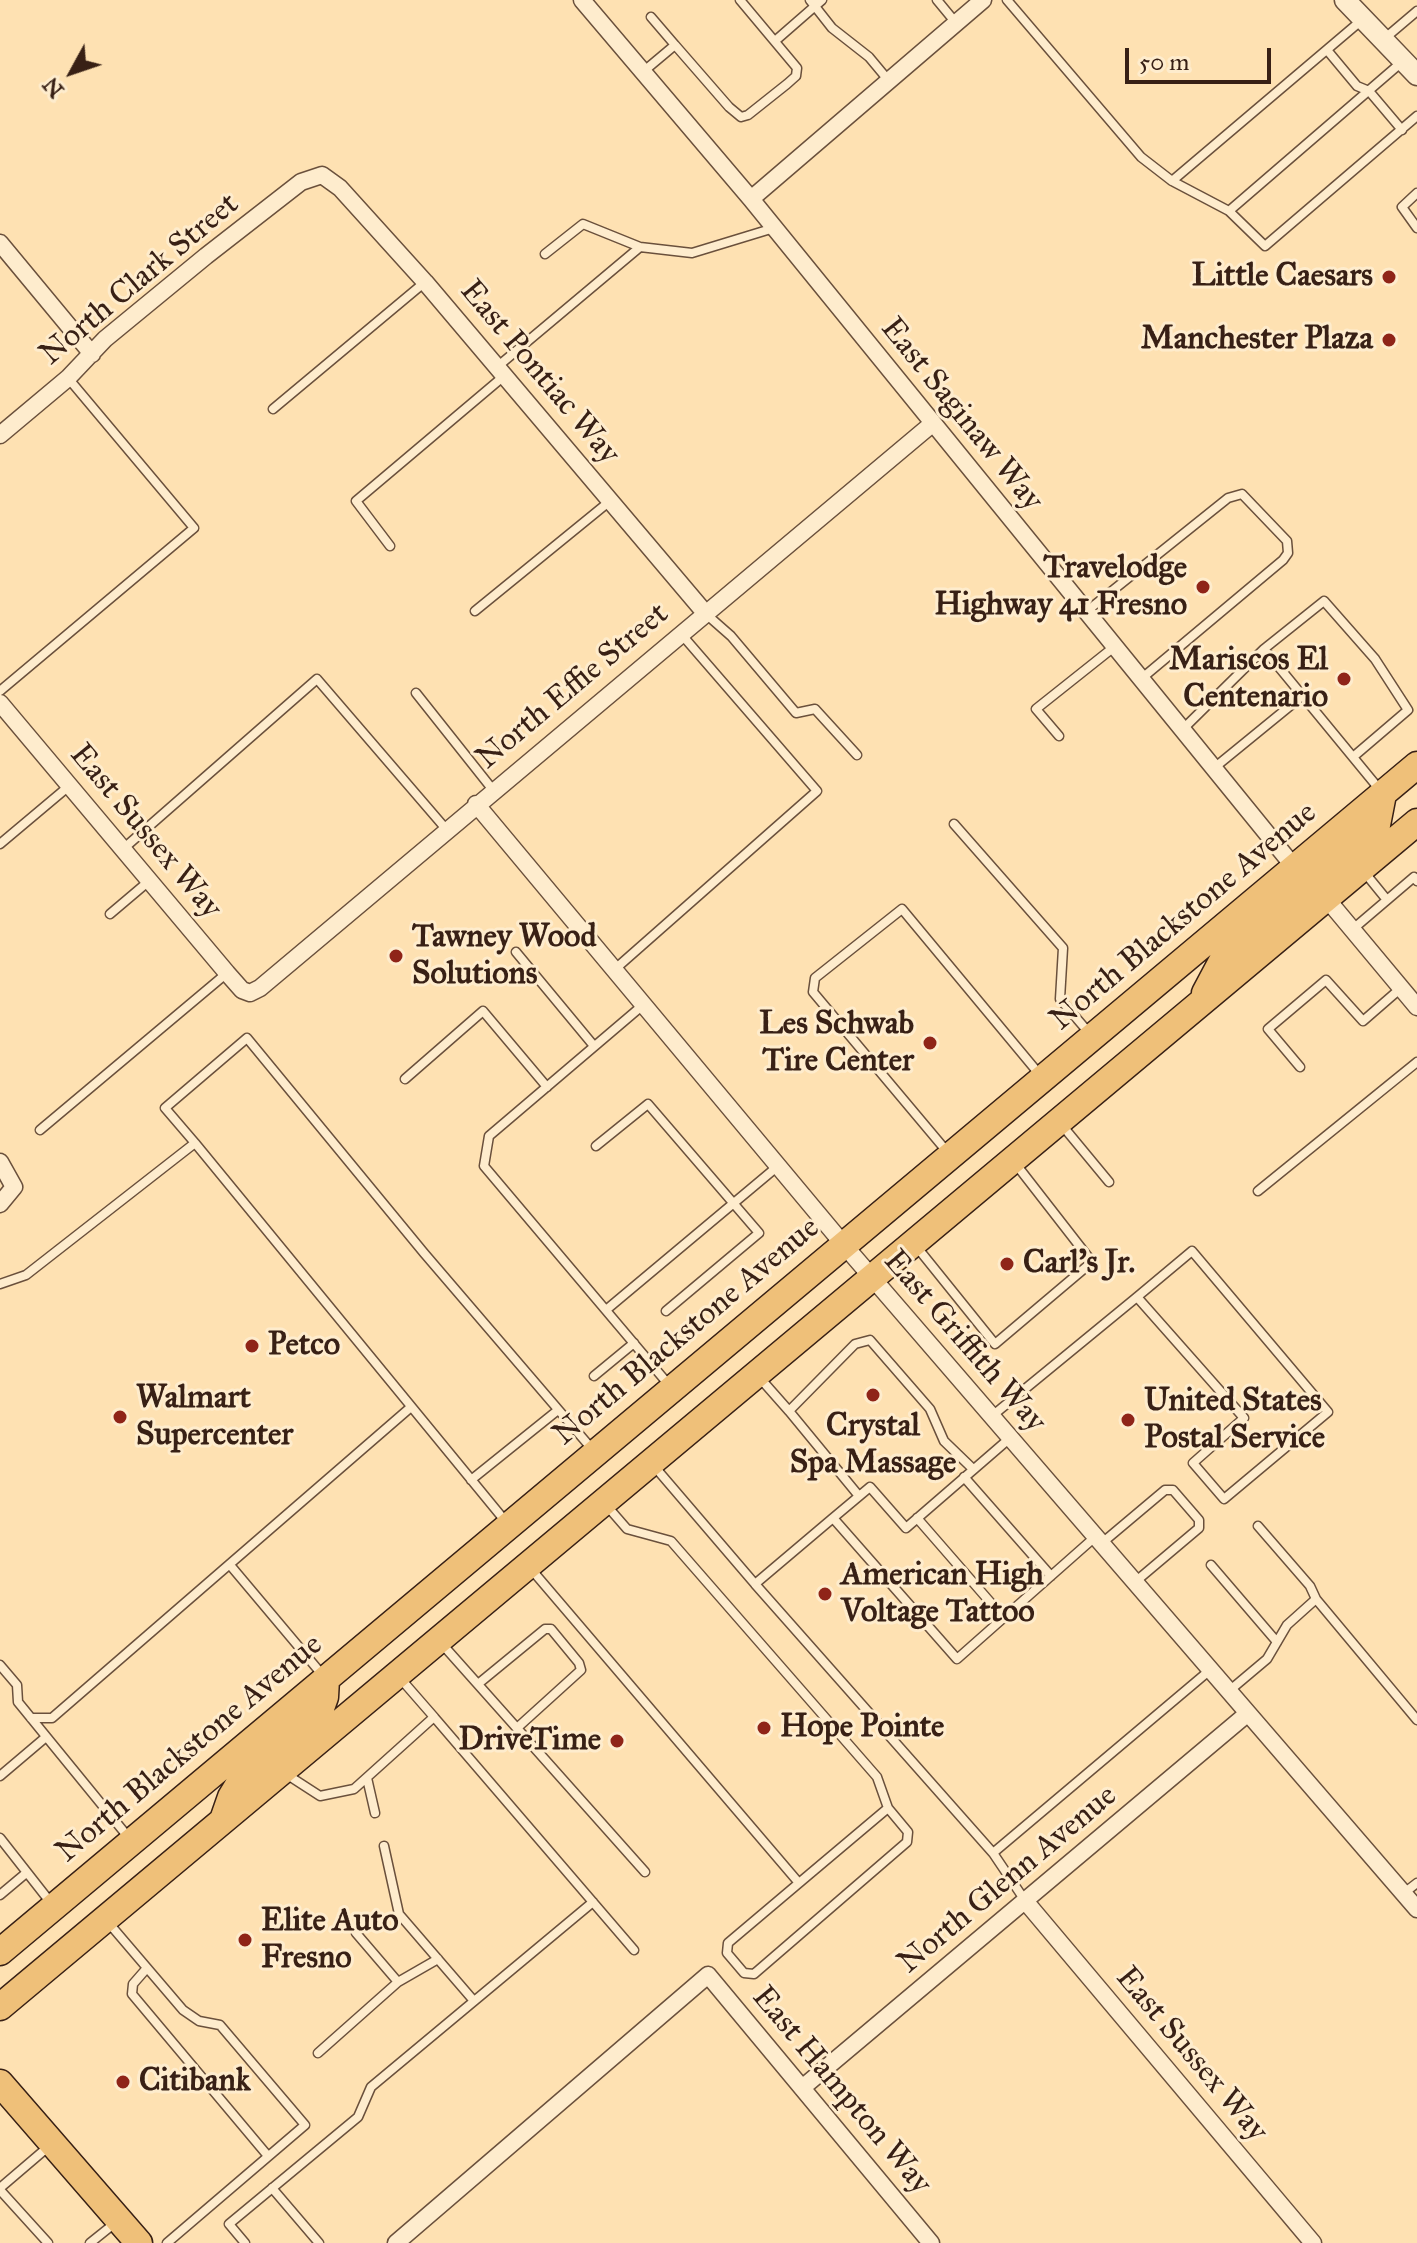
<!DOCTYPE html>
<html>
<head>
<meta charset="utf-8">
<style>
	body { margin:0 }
	#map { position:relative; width:1417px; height:2243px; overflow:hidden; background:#fee1b2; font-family:"IM FELL Great Primer",serif }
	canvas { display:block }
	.north { position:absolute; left:32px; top:32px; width:80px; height:80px; -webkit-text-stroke:6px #feeccd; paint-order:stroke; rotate:230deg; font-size:22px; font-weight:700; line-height:32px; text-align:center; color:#382015 }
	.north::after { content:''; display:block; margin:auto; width:28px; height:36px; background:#382015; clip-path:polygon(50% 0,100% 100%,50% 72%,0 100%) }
	.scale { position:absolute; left:1125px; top:48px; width:146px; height:36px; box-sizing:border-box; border:4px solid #382015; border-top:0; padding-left:10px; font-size:24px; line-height:28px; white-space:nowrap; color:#382015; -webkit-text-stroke:6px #feeccd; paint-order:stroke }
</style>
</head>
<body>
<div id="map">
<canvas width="1417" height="2243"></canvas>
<div class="north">N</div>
<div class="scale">50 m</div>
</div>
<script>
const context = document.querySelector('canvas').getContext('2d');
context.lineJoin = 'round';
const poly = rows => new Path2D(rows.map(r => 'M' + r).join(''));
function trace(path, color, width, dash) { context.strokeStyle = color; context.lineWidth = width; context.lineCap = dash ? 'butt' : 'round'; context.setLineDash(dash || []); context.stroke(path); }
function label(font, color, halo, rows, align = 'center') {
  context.font = font + ' "IM FELL Great Primer",serif'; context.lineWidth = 6; context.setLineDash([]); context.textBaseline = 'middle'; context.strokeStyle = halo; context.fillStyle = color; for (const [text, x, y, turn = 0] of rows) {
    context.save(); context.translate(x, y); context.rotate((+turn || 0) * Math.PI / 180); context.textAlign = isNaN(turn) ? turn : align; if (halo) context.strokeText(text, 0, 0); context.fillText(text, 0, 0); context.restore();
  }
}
const service = poly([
	[810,0,832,28,869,57,889,81],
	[937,0,956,23],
	[1007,0,1141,157,1172,181,1363,19],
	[1384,39,1417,11],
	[775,41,822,0],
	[675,45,729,107,741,117,748,115,787,84,796,76,797,68,740,0],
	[1327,50,1357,86,1369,91,1402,130],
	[644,71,675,45,651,17],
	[1172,181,1229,211,1265,246,1417,116],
	[1417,193,1402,207,1417,228],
	[1229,211,1403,61],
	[640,247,692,253,774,228],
	[497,367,640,247,583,224,545,254],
	[273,409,425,282],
	[390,546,356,501,504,376],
	[475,611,610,501],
	[1087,611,1228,498,1242,494,1287,541,1288,553,1283,560,1141,679],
	[706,614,731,636,796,713,815,709,857,755],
	[1264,649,1380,790],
	[0,691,194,528,68,378],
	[416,693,493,790],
	[1182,730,1264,649,1324,601,1375,659,1408,710,1353,757],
	[1059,736,1036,709,1114,647],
	[1214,768,1301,697],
	[954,824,1063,948,1060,999,1090,1034],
	[0,844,69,786],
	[123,849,317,679,446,829],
	[1365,873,1387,900],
	[110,914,149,881],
	[1353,929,1414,877,1417,881],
	[516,952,594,1046],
	[614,970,817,791,682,635],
	[643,1005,489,1136,484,1166,669,1385],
	[1300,1067,1268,1029,1326,980,1363,1021,1401,988],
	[405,1079,483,1011,547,1087],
	[1061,1124,1109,1182],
	[40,1130,227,973],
	[195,1143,165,1108,247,1038,424,1253,592,1449],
	[596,1146,648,1104,759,1233,666,1311],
	[949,1154,813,992,815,978,902,909,1040,1075],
	[1258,1191,1417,1062],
	[916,1246,995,1344,1092,1262,1015,1163],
	[0,1284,26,1275,195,1143,506,1522],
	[606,1310,778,1166],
	[594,1376,634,1343],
	[759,1377,789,1411,855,1344,870,1340,930,1409,944,1441,973,1469],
	[789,1411,859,1496],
	[992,1416,1137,1297,1192,1251,1328,1412,1224,1499,1193,1463,1244,1418,1137,1297],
	[654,1466,755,1584],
	[964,1477,1051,1576],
	[471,1480,558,1410],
	[833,1518,870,1487,906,1528,1010,1438],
	[917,1518,1004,1618],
	[1095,1537,957,1659,833,1518,755,1584,993,1853,1210,1670],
	[1102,1543,1165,1490,1173,1490,1199,1520,1199,1528,1135,1582],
	[230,1565,325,1678],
	[1211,1565,1277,1642],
	[531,1569,799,1883,728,1943,727,1953,744,1973,754,1974,907,1842,908,1832,888,1808,877,1777,671,1541,627,1529,607,1506],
	[1316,1599,1417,1720],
	[442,1644,645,1872],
	[0,1665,17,1685,18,1702,129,1838],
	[478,1684,545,1629,551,1629,579,1663,581,1670,517,1728],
	[1229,1691,1267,1659,1287,1625,1316,1599,1310,1586,1258,1526],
	[434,1717,634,1950],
	[31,1718,52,1718,411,1407],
	[286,1774,320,1796,354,1789,434,1717,400,1678],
	[0,1776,46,1737],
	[367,1778,375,1813],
	[0,1838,51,1903],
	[384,1846,399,1914,474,2001],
	[993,1853,1026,1902],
	[799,1883,888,1808],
	[1404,1893,1417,1883],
	[0,1895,25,1874],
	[107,1921,183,2010,199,2021,220,2025,305,2125,167,2243],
	[356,1933,398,1982],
	[147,1968,133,1984,132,1994,268,2156],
	[318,2053,398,1982,438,1959],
	[0,2188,48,2147],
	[272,2188,319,2243],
	[0,2190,48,2243],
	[90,2243,115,2223],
	[245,2243,229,2224,358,2117,371,2087,593,1902]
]);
const minor = poly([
	[582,0,751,199,1295,868],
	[751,199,983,0],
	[0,243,92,354],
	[0,435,68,378,105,339,206,256,301,182,322,175,340,188,425,282,706,614],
	[0,703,227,973,242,990,250,993,260,988,932,424],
	[476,804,844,1245,1417,1909],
	[1326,898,1417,1007],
	[0,1162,14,1187,0,1204],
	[1026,1902,1313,2243],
	[802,2088,1247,1714],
	[396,2243,708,1975,931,2243]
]);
const tertiary = poly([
	[1345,0,1417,75]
]);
const primary = poly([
	[1326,898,1319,887,1321,876,1333,861,1377,825,1383,794],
	[1205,993,1222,961,1296,894,1301,880,1295,868],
	[224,1817,231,1797,245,1774,320,1711,325,1697,326,1679],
	[0,1952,1417,765],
	[0,2007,1417,822],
	[0,2083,139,2243]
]);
trace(service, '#6a503c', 11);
trace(minor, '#6a503c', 19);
trace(tertiary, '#6a503c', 23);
trace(primary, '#382015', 29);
trace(service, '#feeccd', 8);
trace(minor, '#feeccd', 16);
trace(tertiary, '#feeccd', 20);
trace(primary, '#efc079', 26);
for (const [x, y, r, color] of [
	[1389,277,8,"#8f2418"],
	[1389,340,8,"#8f2418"],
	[1203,587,8,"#8f2418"],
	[1344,679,8,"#8f2418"],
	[396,956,8,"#8f2418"],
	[930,1043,8,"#8f2418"],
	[1007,1264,8,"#8f2418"],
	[252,1346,8,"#8f2418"],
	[873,1395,8,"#8f2418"],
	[120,1417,8,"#8f2418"],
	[1128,1420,8,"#8f2418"],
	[825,1594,8,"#8f2418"],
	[764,1728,8,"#8f2418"],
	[617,1741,8,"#8f2418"],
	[245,1940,8,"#8f2418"],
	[123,2082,8,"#8f2418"]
]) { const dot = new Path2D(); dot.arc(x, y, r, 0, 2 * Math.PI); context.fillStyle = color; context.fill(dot); trace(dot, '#feeccd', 3); }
label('bold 32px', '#382015', '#feeccd', [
	["Little Caesars",1373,277,"right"],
	["Manchester Plaza",1373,340,"right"],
	["Travelodge",1187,569,"right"],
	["Highway 41 Fresno",1187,606,"right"],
	["Mariscos El",1328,661,"right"],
	["Centenario",1328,698,"right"],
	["Tawney Wood",412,938],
	["Solutions",412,975],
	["Les Schwab",914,1025,"right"],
	["Tire Center",914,1062,"right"],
	["Carl's Jr.",1023,1264],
	["Petco",268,1346],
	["Walmart",136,1399],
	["Supercenter",136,1436],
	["United States",1144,1402],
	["Postal Service",1144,1439],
	["Crystal",873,1427,"center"],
	["Spa Massage",873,1464,"center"],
	["American High",841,1576],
	["Voltage Tattoo",841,1613],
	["Hope Pointe",780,1728],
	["DriveTime",601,1741,"right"],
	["Elite Auto",261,1922],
	["Fresno",261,1959],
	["Citibank",139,2082]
], 'left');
label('32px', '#382015', '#feeccd', [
	["North Clark Street",140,280,-40],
	["East Pontiac Way",539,373,50],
	["East Saginaw Way",961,415,51],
	["North Effie Street",573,687,-40],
	["East Sussex Way",145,832,50],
	["North Blackstone Avenue",1184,917,-40],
	["North Blackstone Avenue",687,1332,-40],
	["East Griffith Way",964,1342,49],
	["North Blackstone Avenue",190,1749,-40],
	["North Glenn Avenue",1008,1880,-40],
	["East Sussex Way",1191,2055,50],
	["East Hampton Way",841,2091,50]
]);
</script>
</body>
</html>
